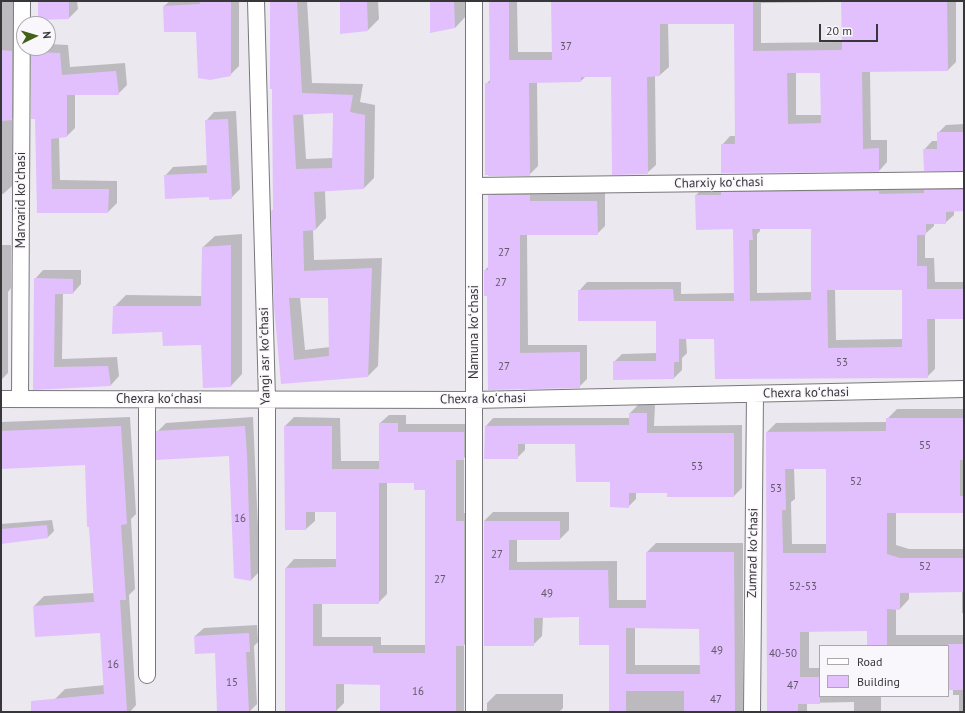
<!DOCTYPE html>
<html>
<head>
<meta charset="utf-8">
<style>
	body { margin:0 }
	#map { position:relative; width:965px; height:713px; overflow:hidden; background:#ece8ef; font-family:"PT Sans",sans-serif }
	canvas { display:block }
	.frame { position:absolute; inset:0; border:2px solid #373638; pointer-events:none }
	.legend { position:absolute; left:819px; top:645px; width:130px; height:52px; box-sizing:border-box; background:#f9f6fc; border:1px solid #aba9ae; margin:0; padding:5px 7px; list-style:none; font-size:12px; color:#373638 }
	.legend li { display:flex; align-items:center; gap:8px; height:20px }
	.legend b { width:20px; border:1px solid #aba9ae }
	.north { position:absolute; left:16px; top:16px; width:40px; height:40px; box-sizing:border-box; background:#f9f6fc; border:1px solid #aba9ae; border-radius:50%; rotate:85deg; font-size:11px; font-weight:700; line-height:16px; text-align:center; color:#373638 }
	.north::after { content:''; display:block; margin:auto; width:14px; height:18px; background:#426116; clip-path:polygon(50% 0,100% 100%,50% 72%,0 100%) }
	.scale { position:absolute; left:819px; top:24px; width:59px; height:18px; box-sizing:border-box; border:2px solid #373638; border-top:0; padding-left:5px; font-size:12px; line-height:14px; white-space:nowrap; color:#373638; -webkit-text-stroke:3px #f9f6fc; paint-order:stroke }
</style>
</head>
<body>
<div id="map">
<canvas width="965" height="713"></canvas>
<div class="frame"></div>
<ul class="legend">
<li><b style="height:5px;background:#fff"></b>Road</li>
<li><b style="height:11px;background:#e2c0fd"></b>Building</li>
</ul>
<div class="north">N</div>
<div class="scale">20 m</div>
</div>
<script>
const context = document.querySelector('canvas').getContext('2d');
context.lineJoin = 'round';
function fillPath(path, color) { context.fillStyle = color; context.fill(path, 'evenodd'); }
const poly = rows => new Path2D(rows.map(r => 'M' + r).join(''));
function trace(path, color, width, dash) { context.strokeStyle = color; context.lineWidth = width; context.lineCap = dash ? 'butt' : 'round'; context.setLineDash(dash || []); context.stroke(path); }
function label(font, color, halo, rows, align = 'center') {
  context.font = font + ' "PT Sans",sans-serif'; context.lineWidth = 3; context.setLineDash([]); context.textBaseline = 'middle'; context.strokeStyle = halo; context.fillStyle = color; for (const [text, x, y, turn = 0] of rows) {
    context.save(); context.translate(x, y); context.rotate((+turn || 0) * Math.PI / 180); context.textAlign = isNaN(turn) ? turn : align; if (halo) context.strokeText(text, 0, 0); context.fillText(text, 0, 0); context.restore();
  }
}
fillPath(poly([
	[1,1,14,1,20,111,12,119,12,186,3,194,1,194],
	[39,1,77,1,78,9,69,18],
	[170,1,239,1,239,66,230,75,197,31,164,6],
	[271,1,307,1,312,83,363,84,360,102,375,105,374,178,364,188,325,190,326,218,316,229,313,229,314,260,382,258,378,366,368,376,282,382,274,209],
	[334,112,333,158,306,159,303,113],
	[300,297,329,297,330,347,305,350],
	[341,1,378,1,379,19,368,30],
	[431,1,466,1,466,16,455,28],
	[492,1,517,1,518,52,553,52,552,1,956,1,956,62,948,70,870,71,871,140,887,140,887,162,879,171,722,145,730,136,736,136,735,23,668,23,669,67,660,75,655,76,656,165,647,173,612,76,586,76,581,81,537,82,538,166,529,175,486,84,491,79,490,3],
	[842,2,842,42,761,43,761,3],
	[796,72,821,72,822,115,796,115],
	[48,44,68,45,70,67,125,63,127,85,118,94,75,94,75,128,66,137,59,137,60,180,117,181,117,203,108,212,38,212,36,118,32,52,36,48,48,48],
	[236,111,240,189,231,198,209,196,165,176,173,167,208,165,206,121,214,112],
	[964,124,964,170,924,150,932,141,938,141,938,133,946,125],
	[964,182,964,210,954,210,954,215,945,223,934,223,934,226,925,234,925,258,934,258,935,282,964,282,964,318,935,318,935,369,927,377,715,338,686,338,687,353,682,358,682,370,674,378,614,362,622,354,657,353,657,320,579,291,587,282,681,282,681,294,735,293,734,228,696,195,704,187],
	[760,228,812,228,812,292,757,293,757,234,760,231],
	[835,289,903,289,903,339,836,340],
	[538,187,538,194,605,193,605,226,597,234,527,234,528,345,587,345,587,379,579,387,489,389,488,295,484,271,489,266,489,196,497,188],
	[242,234,242,374,231,386,202,344,163,331,114,307,126,295,202,296,203,247,215,236],
	[1,245,11,245,11,288,8,292,8,373,1,380],
	[43,270,81,270,81,284,73,293,63,293,62,359,117,357,119,376,111,385,34,389,35,279],
	[638,405,655,405,654,426,742,425,742,488,734,496,668,492,636,492,636,499,628,507,611,481,576,443,525,443,525,450,517,458,485,458,486,426,493,418,630,418,630,413],
	[897,409,964,409,964,512,896,512,896,545,909,549,964,549,964,613,962,613,962,591,909,592,909,599,900,609,896,609,896,635,964,635,964,712,959,712,959,695,953,695,953,689,948,689,948,646,868,646,868,630,809,631,809,668,820,668,820,696,881,696,881,712,854,712,854,702,807,703,807,712,768,712,767,432,776,423,887,422,887,419],
	[794,468,827,468,827,544,792,544,791,502,795,499],
	[389,415,406,415,406,424,473,424,473,450,464,458,464,513,473,513,473,636,464,645,464,712,381,712,381,684,344,683,344,703,335,712,286,712,286,568,294,559,337,559,337,511,315,511,315,521,306,529,285,426,294,417,340,418,341,461,380,461,380,423],
	[387,482,415,482,426,489,426,645,381,645,381,637,322,637,322,603,378,603,387,594],
	[1,416,2,422,130,417,136,514,131,519,135,589,129,595,136,705,130,712,57,712,55,699,65,689,105,685,101,632,34,606,44,596,94,593,86,464,2,468,1,472],
	[253,417,260,571,251,580,235,577,230,455,158,431,166,423],
	[493,512,569,512,569,530,560,539,517,539,517,562,617,561,617,600,647,600,647,552,656,543,743,543,743,712,610,712,610,644,580,616,543,617,542,636,533,645,484,521],
	[635,628,700,628,700,665,635,665],
	[52,520,54,531,48,537,1,543,1,524],
	[257,625,258,642,254,646,257,704,249,712,218,712,216,652,195,636,204,628],
	[496,694,563,694,563,708,559,712,487,712,487,703]
]), '#0003');
fillPath(poly([
	[38,1,69,1,69,19,38,20],
	[199,1,231,1,231,76,210,80,198,78,196,32,164,32,163,6,200,4],
	[270,1,297,1,302,93,353,95,350,112,365,115,364,189,314,192,316,230,303,231,304,271,372,268,368,377,281,384,274,307,271,211,273,209,272,89,270,89],
	[333,113,332,168,296,169,293,115],
	[289,298,328,298,329,356,294,360],
	[340,1,367,1,368,31,340,34],
	[430,1,454,1,455,28,430,33],
	[551,1,753,1,753,51,842,50,841,1,947,1,948,71,862,72,863,149,879,148,879,172,721,173,721,144,735,144,734,24,660,24,660,76,647,77,648,174,612,175,611,77,581,77,581,82,529,83,530,176,488,176,488,175,485,175,485,83,490,83,489,2,509,2,509,60,552,60],
	[787,73,820,73,821,123,788,124],
	[1,50,12,51,12,120,1,121],
	[31,52,60,53,62,75,116,71,119,95,67,95,67,137,51,139,52,189,109,189,108,213,37,213,35,119,31,119],
	[228,119,232,199,209,200,209,197,165,199,164,175,207,173,205,120],
	[937,132,964,132,964,171,924,171,923,149,937,149],
	[924,190,964,190,964,211,946,212,946,224,926,224,926,235,917,235,917,266,927,266,927,289,964,289,964,319,927,319,928,378,715,379,714,339,679,339,679,362,674,362,674,379,613,380,613,361,656,361,656,321,578,321,578,290,673,289,674,301,734,301,733,229,696,230,695,195,721,195,721,192,879,191,879,194,924,193],
	[752,229,811,229,811,300,750,301,749,240,753,240],
	[827,290,902,290,902,347,828,348],
	[488,195,530,195,530,201,597,201,598,235,520,235,520,353,580,352,580,388,488,390,487,296,484,296,484,270,488,270],
	[231,245,231,387,203,388,201,345,163,346,162,332,112,334,113,306,201,306,202,247],
	[34,278,73,279,73,294,55,294,54,367,108,366,111,386,33,390],
	[629,413,647,413,647,433,734,433,734,497,667,497,667,493,629,493,629,508,610,507,610,482,576,482,575,444,518,444,518,459,484,459,485,426,629,425],
	[886,418,964,418,964,460,960,460,960,496,964,496,964,513,887,513,887,554,900,558,964,558,964,592,900,593,900,610,887,609,887,646,867,646,867,631,800,632,800,677,820,677,820,704,798,704,798,712,767,712,766,432,886,431],
	[785,469,826,469,826,553,783,553,782,510,786,510],
	[379,423,398,423,398,432,464,432,464,460,456,460,456,521,464,521,464,646,456,646,456,712,380,712,380,685,336,684,336,712,285,712,285,568,336,567,336,512,306,512,306,530,285,530,284,426,332,426,332,469,379,469,379,604,313,604,313,646,373,646,373,653,425,653,425,490,414,490,414,483,379,483],
	[121,426,127,524,121,525,126,600,120,600,127,712,31,712,31,701,104,694,100,633,35,637,33,606,94,602,89,527,87,527,85,465,1,469,1,431],
	[245,426,247,455,251,581,234,578,229,456,156,460,156,431],
	[484,521,560,521,560,540,509,540,509,570,608,570,609,608,646,608,646,552,734,552,735,712,684,712,684,691,626,691,626,712,609,712,609,645,579,645,579,617,534,618,534,646,484,646],
	[626,628,699,629,700,674,626,674],
	[47,525,48,538,1,544,1,529],
	[249,633,250,652,246,652,249,712,217,712,215,653,195,654,194,636],
	[948,644,964,644,964,690,948,690]
]), '#e2c0fd');
const minor = poly([
	[256,1,267,399,267,712],
	[474,186,964,180],
	[1,399,474,400,964,389],
	[20,399,22,1],
	[147,399,147,675],
	[474,712,474,1],
	[752,712,755,394]
]);
trace(minor, '#7a777c', 18);
trace(minor, '#fff', 16);
label('11px', '#625869', null, [
	["37",566,47],
	["27",504,253],
	["27",501,283],
	["53",842,363],
	["27",504,367],
	["55",925,446],
	["53",697,467],
	["52",856,482],
	["53",776,489],
	["16",240,519],
	["27",497,555],
	["52",925,567],
	["27",440,580],
	["52-53",803,587],
	["49",547,594],
	["49",717,651],
	["40-50",783,654],
	["16",113,665],
	["15",232,683],
	["47",793,686],
	["16",418,692],
	["47",716,700]
]);
label('13px', '#373638', '#f9f6fc', [
	["Charxiy koʻchasi",719,183,-1],
	["Marvarid koʻchasi",21,200,-90],
	["Namuna koʻchasi",474,332,-90],
	["Yangi asr koʻchasi",265,356,-91],
	["Chexra koʻchasi",806,393,-1],
	["Chexra koʻchasi",159,399],
	["Chexra koʻchasi",483,399,-1],
	["Zumrad koʻchasi",753,553,-89]
]);
</script>
</body>
</html>
